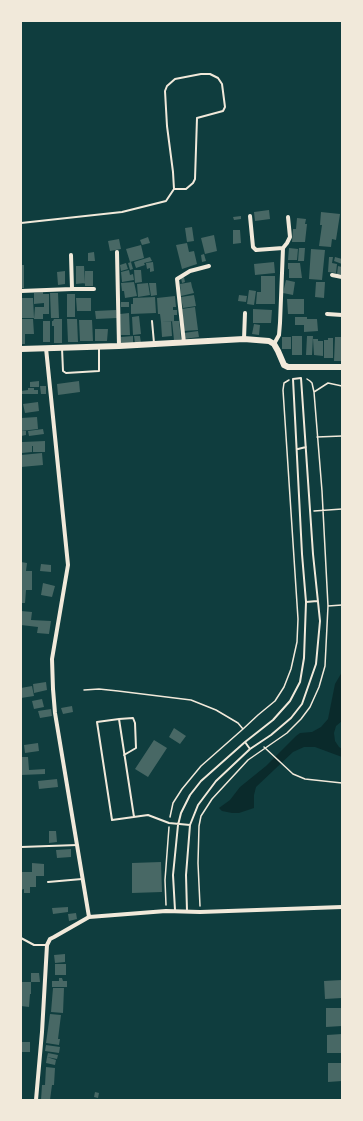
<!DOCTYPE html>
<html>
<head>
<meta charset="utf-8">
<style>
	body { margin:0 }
	#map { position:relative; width:363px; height:1121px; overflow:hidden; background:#0f3d3e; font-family:Lato,sans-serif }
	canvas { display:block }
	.frame { position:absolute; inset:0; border:22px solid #f1e9da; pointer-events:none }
</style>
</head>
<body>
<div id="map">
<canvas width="363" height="1121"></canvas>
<div class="frame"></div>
</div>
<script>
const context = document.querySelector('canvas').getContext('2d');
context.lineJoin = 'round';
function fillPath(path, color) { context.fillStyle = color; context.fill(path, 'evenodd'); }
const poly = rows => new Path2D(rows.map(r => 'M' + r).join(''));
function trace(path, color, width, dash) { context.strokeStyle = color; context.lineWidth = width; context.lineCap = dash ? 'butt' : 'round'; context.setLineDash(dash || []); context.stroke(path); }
fillPath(poly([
	[342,672,342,721,336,726,334,733,335,741,339,747,342,749,342,757,315,747,304,747,293,752,256,787,254,795,254,808,239,813,232,813,222,811,219,808,230,800,240,787,266,766,296,736,300,733,312,732,321,727,328,719,335,684]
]), '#0a2a2b');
fillPath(poly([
	[269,210,270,219,255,221,254,212],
	[321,212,340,214,336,240,332,239,331,247,319,246,322,225,320,225],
	[241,216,241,219,234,220,233,217],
	[297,218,306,219,305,224,307,224,305,242,292,242,293,229,296,229],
	[192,227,194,241,187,242,185,228],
	[233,230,240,230,241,243,233,244],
	[214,235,217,251,205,254,201,238],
	[148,237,150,243,142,245,140,240],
	[119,239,121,249,110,251,108,241],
	[187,243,189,252,194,251,197,264,182,269,176,245],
	[141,245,144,258,130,262,126,249],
	[289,248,298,249,297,260,288,260],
	[299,248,305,248,304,261,298,261],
	[311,249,325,250,322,280,309,279],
	[94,252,95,261,88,261,88,253],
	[204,254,206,261,202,262,201,255],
	[150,257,152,261,144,263,145,265,136,268,134,262],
	[329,257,333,257,332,263,337,264,336,273,328,272],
	[335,257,342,259,342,264,334,261],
	[131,262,133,269,130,270,128,263],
	[153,262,154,271,150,272,150,268,147,269,146,263],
	[274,262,275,273,255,275,254,264],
	[126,263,128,269,121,271,120,265],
	[288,263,300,263,302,278,289,278,289,269,297,269,288,269],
	[21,265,24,265,24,288,21,288],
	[76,266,84,266,85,283,76,284],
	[338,266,342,267,342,274,337,274],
	[129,270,130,275,133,274,134,280,122,282,121,272],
	[134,270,141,270,142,282,135,283],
	[65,271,65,284,58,285,57,272],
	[85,271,93,271,93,286,85,286],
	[261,276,275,276,275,304,256,304,257,292,261,292],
	[184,277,185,282,182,283,181,278],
	[286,280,295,282,293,295,283,293],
	[134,282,137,296,125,298,124,291,122,291,121,283],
	[191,282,192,287,185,288,192,287,194,293,181,296,180,284],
	[316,282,325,282,324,298,315,297],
	[148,283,150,295,138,297,137,284],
	[149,283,156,283,157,295,151,296],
	[249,290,256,291,254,305,247,304],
	[43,292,43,294,49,294,49,314,43,314,43,319,34,319,35,307,44,307,44,303,34,304,34,293],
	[50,293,58,293,59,318,51,318],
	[67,294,75,294,75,317,67,317],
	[194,295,196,306,183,308,181,297],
	[239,295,247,296,246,302,238,301],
	[175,296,176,307,173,307,173,310,177,310,177,315,174,315,174,321,161,322,160,314,158,314,157,298],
	[155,297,156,313,131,314,131,304,133,304,133,298],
	[21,298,33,298,34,318,21,318],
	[76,298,91,298,91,311,77,311],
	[287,299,304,299,304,314,288,314],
	[121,302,129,302,129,307,121,307],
	[195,307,198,330,184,331,182,309],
	[253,309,272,310,271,323,253,323],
	[116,310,117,318,96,319,95,311],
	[129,313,130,335,121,335,120,314],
	[139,316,141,334,133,335,132,317],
	[295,317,307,317,307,319,317,319,318,331,304,332,304,325,295,325],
	[21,319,33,319,34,334,25,334,25,344,21,344],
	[54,319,62,319,62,343,54,343,54,326,52,326,52,321,53,321],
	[67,319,77,319,78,342,68,342],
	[79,320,92,320,93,341,80,341],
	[43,321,50,321,50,342,43,342],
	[171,321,172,336,162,337,161,322],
	[172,321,179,321,181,339,174,340],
	[254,324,260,325,259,335,252,334],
	[95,329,108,329,107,341,95,341],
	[198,331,199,337,184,339,184,333],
	[133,336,133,343,121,344,121,337],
	[134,336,140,336,141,343,135,343],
	[292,336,302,336,302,355,292,355],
	[307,336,313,336,312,355,306,355],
	[282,337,291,337,291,349,282,349],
	[335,337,342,337,342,361,334,361],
	[328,338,333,338,333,358,324,358,324,340,328,340],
	[313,339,318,339,318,341,323,341,323,356,314,355],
	[39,381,39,387,30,387,30,382],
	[79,381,80,392,58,395,57,384],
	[40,386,46,386,46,394,41,394],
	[28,388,34,388,34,390,38,390,38,394,21,394,21,391,28,390],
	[38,402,39,411,25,413,23,404],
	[37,417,38,429,21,431,21,418],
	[43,429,44,434,29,436,28,431],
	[21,431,26,431,26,435,21,436],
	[45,441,45,452,33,452,33,446,32,446,32,452,22,453,21,442,23,442,24,449,23,442],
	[42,453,43,465,21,467,21,455],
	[21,562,27,563,26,571,32,571,32,590,26,590,25,603,21,603],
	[41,564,51,565,51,572,40,571],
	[43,583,55,586,52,597,41,595],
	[21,611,32,612,31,620,51,621,49,634,37,633,38,627,21,625],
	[46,682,47,690,34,693,33,684],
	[32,686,34,696,21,698,21,688],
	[42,699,44,707,34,709,32,701],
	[72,706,73,712,63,714,61,708],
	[51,709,52,716,40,718,38,711],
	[174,728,186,736,180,744,169,737],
	[154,740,167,748,148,777,135,769],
	[38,743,39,751,25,753,24,745],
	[21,757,28,757,29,770,45,769,45,774,21,775],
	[57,779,58,787,39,789,38,781],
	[49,831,56,831,57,842,49,843],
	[71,849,71,857,57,858,56,850],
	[161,862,162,892,132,893,132,863],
	[32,863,44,864,44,876,36,876,36,887,30,887,30,893,24,893,24,889,21,890,21,872,32,872],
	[68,907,68,912,53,914,52,908],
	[76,913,77,919,69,921,68,914],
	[65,954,65,962,55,963,54,955],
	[55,964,66,964,66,975,55,975],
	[31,973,39,973,40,982,31,982],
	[59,978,62,978,63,981,67,981,67,987,52,987,52,981,59,981],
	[342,980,342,998,325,999,324,981],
	[21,982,31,982,31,994,30,994,29,1007,21,1006],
	[53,988,64,988,63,1013,51,1012],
	[326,1008,342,1008,342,1026,326,1027],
	[50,1014,61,1015,58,1039,60,1039,59,1045,46,1043],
	[342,1034,342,1053,327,1053,327,1035],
	[21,1042,30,1042,30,1052,21,1052],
	[46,1045,60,1047,59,1053,45,1051],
	[48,1053,58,1055,57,1059,47,1057],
	[47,1057,56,1060,55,1065,46,1063],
	[328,1063,342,1063,342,1081,328,1082],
	[46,1067,55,1068,54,1085,52,1085,50,1100,41,1100,42,1085,45,1085],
	[95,1092,99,1093,98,1098,94,1097]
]), '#486865');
trace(poly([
	[314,392,328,383,342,386],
	[317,437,342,436],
	[314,511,342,509],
	[328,606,342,605],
	[84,690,99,689,118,691,191,700,216,710,238,723,243,729,201,766,182,789,173,803,170,817],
	[243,729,258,715,275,701,284,687,291,669,297,642,298,619,283,390,284,383,289,380],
	[264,747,293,774,305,779,342,783],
	[166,905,165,880,169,827],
	[200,906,198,863,199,826,201,816,212,799,248,760,287,733,301,719,310,707,319,687,325,666,328,606,322,491,314,392,312,383,310,381,307,379]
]), '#f1e9da', 1.5);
trace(poly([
	[21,223,122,212,166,201,174,189,173,172,167,126,165,91,167,86,175,79,201,74,210,74,218,78,222,84,225,107,223,111,197,118,195,179,193,183,186,189,174,189],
	[152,321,154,343],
	[62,348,63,371,66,373,99,371,99,347],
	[298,449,306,447],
	[306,602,317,601],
	[119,719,133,718,135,723,136,748,124,755],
	[245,742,250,749],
	[134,817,119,719,97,722,112,820,148,815,169,823,190,825],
	[21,847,77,845],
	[48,882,82,879],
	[175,910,173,875,178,825,181,813,190,795,201,781,245,742,273,720,290,701,300,682,304,658,306,602,302,554,293,379,301,378,313,554,320,621,316,664,302,704,291,718,271,735,250,749,216,781,198,805,190,825,186,875,187,911],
	[21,938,34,945,46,945]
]), '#f1e9da', 2);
trace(poly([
	[250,216,253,247,256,250,283,248,287,243,290,237,288,217],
	[117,252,119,346],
	[332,275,342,277],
	[72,289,94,289],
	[21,291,72,289,71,255],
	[327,314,342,315],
	[244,339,245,313],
	[184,343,177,279,190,271,209,266],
	[274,344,279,335,280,323,283,248],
	[46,348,68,565,52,659,53,689,55,713,89,917],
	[36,1100,42,1032,47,945,50,939,54,937,89,917,166,911,200,912,342,907]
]), '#f1e9da', 4);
trace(poly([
	[21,349,119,346,244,339,269,341,274,344,278,351,284,365,288,367,342,367]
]), '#f1e9da', 6);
</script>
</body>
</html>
